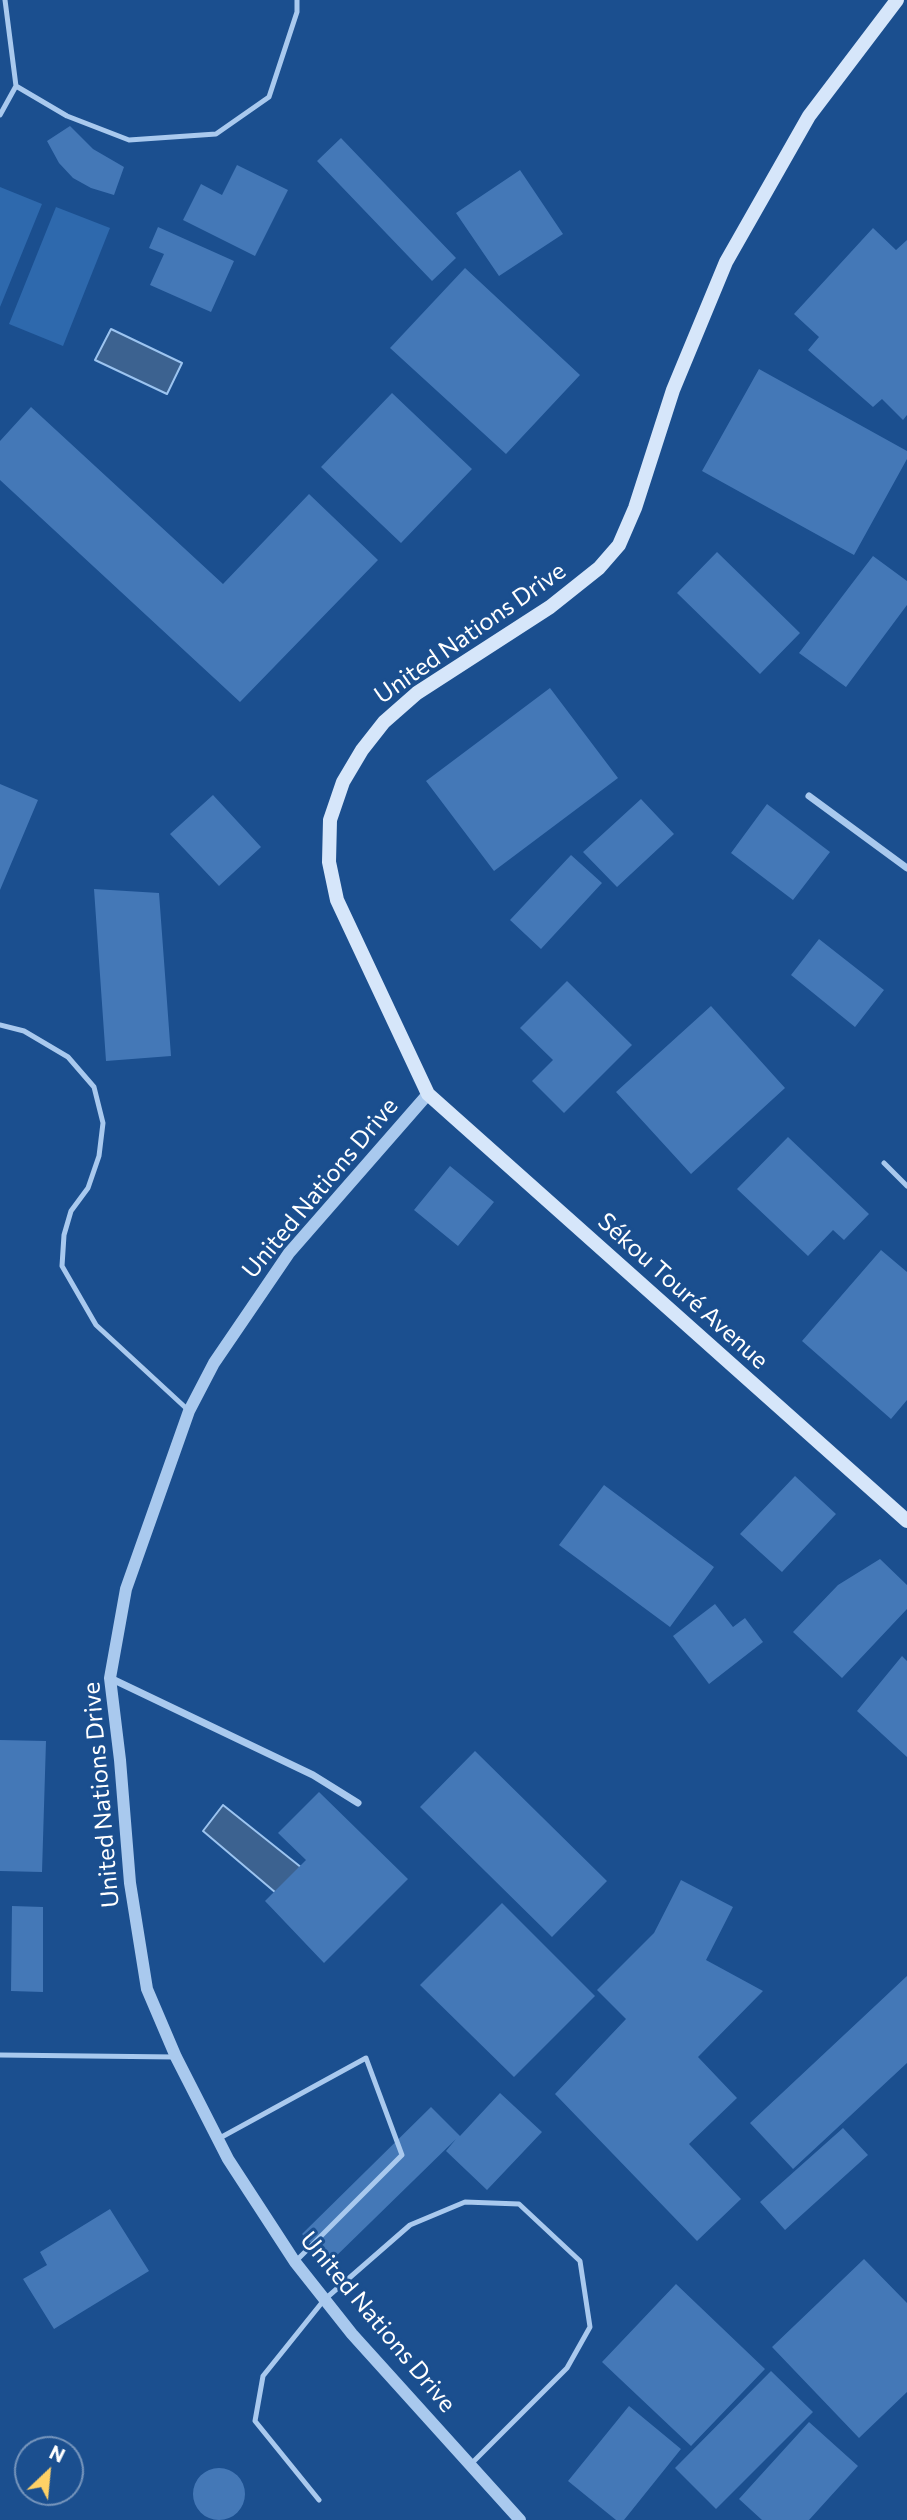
<!DOCTYPE html>
<html>
<head>
<meta charset="utf-8">
<style>
	body { margin:0 }
	#map { position:relative; width:907px; height:2520px; overflow:hidden; background:#1b4f8f; font-family:Commissioner,sans-serif }
	canvas { display:block }
	.north { position:absolute; left:14px; top:2436px; width:70px; height:70px; box-sizing:border-box; background:#1b4f8f; border:2px solid #7695bc; border-radius:50%; rotate:26deg; font-size:19px; font-weight:700; line-height:28px; text-align:center; color:#fff }
	.north::after { content:''; display:block; margin:auto; width:24px; height:32px; background:#ffd166; clip-path:polygon(50% 0,100% 100%,50% 72%,0 100%) }
</style>
</head>
<body>
<div id="map">
<canvas width="907" height="2520"></canvas>
<div class="north">N</div>
</div>
<script>
const context = document.querySelector('canvas').getContext('2d');
context.lineJoin = 'round';
function fillPath(path, color) { context.fillStyle = color; context.fill(path, 'evenodd'); }
const poly = rows => new Path2D(rows.map(r => 'M' + r).join(''));
function trace(path, color, width, dash) { context.strokeStyle = color; context.lineWidth = width; context.lineCap = dash ? 'butt' : 'round'; context.setLineDash(dash || []); context.stroke(path); }
function label(font, color, halo, rows, align = 'center') {
  context.font = font + ' Commissioner,sans-serif'; context.lineWidth = 6; context.setLineDash([]); context.textBaseline = 'middle'; context.strokeStyle = halo; context.fillStyle = color; for (const [text, x, y, turn = 0] of rows) {
    context.save(); context.translate(x, y); context.rotate((+turn || 0) * Math.PI / 180); context.textAlign = isNaN(turn) ? turn : align; if (halo) context.strokeText(text, 0, 0); context.fillText(text, 0, 0); context.restore();
  }
}
fillPath(poly([
	[0,187,42,204,0,307],
	[56,207,110,228,63,346,9,324]
]), '#2e69ad');
const water = poly([
	[111,329,182,363,167,394,95,360,111,329],
	[223,1805,312,1876,289,1904,203,1831,223,1805]
]);
fillPath(water, '#3c6290');
trace(water, '#9cc4f0', 2);
fillPath(poly([
	[70,126,93,149,124,167,114,195,91,188,73,178,59,163,47,141],
	[341,138,456,258,432,281,317,161],
	[237,165,288,190,255,256,183,220,201,184,222,195],
	[520,170,563,234,499,276,456,213],
	[158,227,234,261,211,312,150,285,164,254,149,248],
	[873,228,896,250,907,240,907,415,903,420,882,399,873,407,808,350,819,337,794,314],
	[465,268,580,375,506,454,390,348],
	[759,369,907,451,907,459,854,555,702,471],
	[392,393,472,469,401,543,321,467],
	[31,407,223,584,309,494,378,560,240,702,0,480,0,441],
	[717,552,800,633,760,674,677,593],
	[873,556,907,581,907,605,846,687,799,653],
	[550,688,618,778,494,871,426,781],
	[0,784,38,800,0,890],
	[213,795,261,847,219,886,170,834],
	[641,799,674,834,617,887,583,852],
	[767,804,830,852,793,900,731,853],
	[571,855,602,883,541,949,510,920],
	[94,889,159,893,171,1056,106,1061],
	[819,939,884,990,855,1027,791,975],
	[567,981,632,1045,564,1113,532,1081,553,1060,520,1028],
	[711,1006,785,1088,691,1174,616,1092],
	[788,1137,869,1214,844,1240,833,1230,808,1256,737,1189],
	[450,1166,494,1202,458,1246,414,1210],
	[881,1250,907,1272,907,1400,891,1419,802,1341],
	[795,1476,836,1514,782,1572,740,1534],
	[604,1485,714,1567,670,1627,559,1545],
	[880,1559,907,1585,907,1609,842,1678,793,1632,838,1585],
	[715,1604,733,1627,745,1618,763,1642,709,1684,673,1636],
	[902,1656,907,1661,907,1757,857,1711],
	[0,1740,46,1741,42,1872,0,1871],
	[475,1751,607,1881,552,1937,420,1807],
	[319,1792,408,1879,324,1963,265,1901,306,1860,278,1833],
	[681,1880,733,1907,706,1960,763,1991,698,2057,737,2098,689,2144,741,2199,697,2241,555,2094,626,2019,597,1990,654,1933],
	[502,1903,595,1996,514,2077,420,1985],
	[12,1906,43,1907,43,1992,11,1991],
	[907,1976,907,2063,793,2169,750,2123],
	[500,2093,542,2132,487,2190,446,2151,456,2139,330,2262,302,2234,431,2107,460,2136],
	[843,2128,868,2155,785,2230,760,2202],
	[110,2209,149,2271,54,2329,23,2279,47,2265,40,2252],
	[864,2259,907,2303,907,2392,859,2438,772,2347],
	[676,2284,765,2369,691,2446,602,2362],
	[771,2371,813,2412,716,2509,675,2468],
	[629,2406,681,2449,624,2520,616,2520,568,2481],
	[809,2422,858,2466,809,2520,762,2520,739,2499],
	'193 2494a26 26 0 1 1 52 0a26 26 0 1 1-52 0Z'
]), '#4478b7');
trace(poly([
	[16,86,67,116,129,140,216,134,269,97,297,12,297,0],
	[0,115,16,86,5,0],
	[0,1025,24,1031,68,1057,94,1087,103,1123,99,1156,88,1188,71,1211,64,1235,62,1266,96,1325,187,1409],
	[884,1163,907,1186],
	[0,2055,175,2057],
	[218,2139,366,2058,402,2155,295,2262],
	[319,2500,255,2421,263,2376,324,2300,410,2225,465,2202,519,2204,580,2261,590,2327,567,2368,472,2463]
]), '#a9c9ee', 5);
trace(poly([
	[809,796,907,868],
	[110,1678,313,1775,358,1803]
]), '#a9c9ee', 7);
trace(poly([
	[428,1094,289,1253,214,1363,189,1411,126,1589,110,1678,120,1760,130,1883,147,1989,176,2057,228,2159,295,2262,352,2334,520,2520]
]), '#a9c9ee', 12);
trace(poly([
	[897,0,809,116,726,262,673,390,635,508,619,545,599,568,550,607,417,693,384,722,362,750,343,782,330,820,329,862,337,900,428,1094,907,1521]
]), '#d6e6fa', 14);
label('24px', '#fff', '#1b4f8f', [
	["United Nations Drive",470,633,-35],
	["United Nations Drive",320,1188,-50],
	["Sékou Touré Avenue",683,1291,42],
	["United Nations Drive",101,1795,-95],
	["United Nations Drive",378,2322,50]
]);
</script>
</body>
</html>
